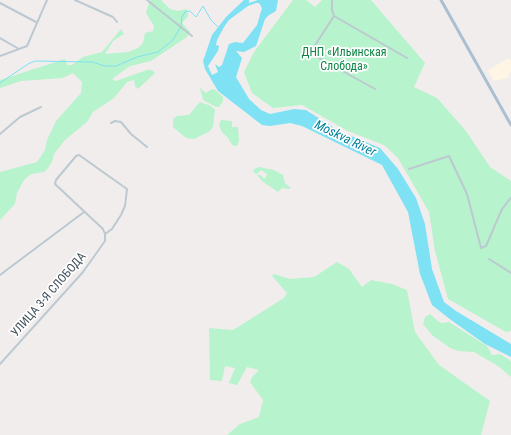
<!DOCTYPE html>
<html>
<head>
<meta charset="utf-8">
<style>
	body { margin:0 }
	canvas { display:block; background:#f1eded }
</style>
</head>
<body>
<canvas width="511" height="435"></canvas>
<script>
const context = document.querySelector('canvas').getContext('2d');
context.lineJoin = 'round';
function fillPath(path, color) { context.fillStyle = color; context.fill(path, 'evenodd'); }
const poly = rows => new Path2D(rows.map(r => 'M' + r).join(''));
function trace(path, color, width, dash) { context.strokeStyle = color; context.lineWidth = width; context.lineCap = dash ? 'butt' : 'round'; context.setLineDash(dash || []); context.stroke(path); }
function label(font, color, halo, rows, align = 'center') {
  context.font = font + ' "Roboto Condensed",sans-serif'; context.lineWidth = 3.5; context.setLineDash([]); context.textBaseline = 'middle'; context.strokeStyle = halo; context.fillStyle = color; for (const [text, x, y, turn = 0] of rows) {
    context.save(); context.translate(x, y); context.rotate((+turn || 0) * Math.PI / 180); context.textAlign = isNaN(turn) ? turn : align; if (halo) context.strokeText(text, 0, 0); context.fillText(text, 0, 0); context.restore();
  }
}
fillPath(poly([
	[509,58,511,61,511,70,508,78,494,81,488,70]
]), '#fef5e4');
fillPath(poly([
	[150,0,161,0,170,9,178,11,187,9,188,16,182,23,190,32,187,37,151,61,130,66,112,79,116,81,147,70,152,70,155,73,138,89,135,86,134,80,127,82,114,98,93,112,87,122,65,140,54,154,52,162,48,168,44,172,31,174,24,180,17,193,15,204,0,220,0,172,37,162,45,150,47,140,56,121,81,93,82,82,73,73,63,78,21,81,0,88,0,80,65,59,67,65,72,65,83,57,102,52,121,29,124,34,113,41,105,54,128,52,138,48,143,43,145,33,153,31,154,26,146,13],
	[293,0,306,0,315,7,322,0,371,0,425,63,414,87,437,98,466,131,490,167,511,181,511,331,506,332,448,299,435,251,429,212,398,158,384,145,348,131,302,105,273,108,252,93,244,72,254,52],
	[200,88,206,93,210,90,214,89,223,97,223,101,219,107,216,107,203,100],
	[200,102,211,106,215,110,213,127,210,131,194,139,186,138,173,127,173,119,177,116,189,115],
	[221,120,232,121,232,127,238,127,239,141,237,146,232,145,228,138,222,132,219,125],
	[259,167,274,170,283,175,285,183,290,187,290,189,282,188,278,192,262,181,257,175,260,175,265,179,267,174,261,170,257,174,253,172,254,169],
	[337,262,349,269,362,287,371,280,392,284,407,290,415,332,439,365,490,401,481,435,227,435,240,424,259,417,263,400,250,382,252,377,259,370,247,367,237,385,229,383,235,368,225,366,222,381,210,380,209,328,233,330,284,298,287,293,272,276,274,274,290,279,314,277],
	[430,314,439,322,442,323,449,322,487,346,492,355,500,354,511,361,511,377,498,366,474,352,459,351,450,348,432,335,423,324,425,317]
]), '#b7f3cc');
fillPath(poly([
	[244,0,249,0,249,3,258,0,278,0,276,11,269,15,265,19,256,46,244,52,236,51,242,58,236,77,249,99,261,110,270,114,294,109,306,110,339,131,380,148,398,169,416,198,425,224,432,269,444,302,456,311,511,344,511,357,485,344,451,320,432,305,420,274,408,212,382,165,302,126,290,123,270,126,262,125,218,91,205,69,203,61,212,35,226,17],
	[256,3,259,3,262,8,257,25,243,43,235,42,229,44,222,65,219,67,215,64,218,72,212,75,208,66,218,51,219,46,216,45,217,40,224,27,229,20,248,6]
]), '#7fe1f4');
trace(poly([
	[0,83,28,64,35,61,92,62,105,66,116,66,137,57,158,52,173,40,181,26,182,17,185,12,190,11,196,17,203,6,211,20,218,27]
]), '#7fe1f4', 1);
trace(poly([
	[75,0,113,17,117,22],
	[147,0,192,36],
	[332,0,332,10,334,16],
	[0,3,36,22],
	[0,38,19,49],
	[0,56,27,46,47,0],
	[375,89,310,53,334,16,407,58],
	[111,123,115,121,121,122,131,134,147,147],
	[0,134,20,117,41,107],
	[409,169,449,156,467,194,481,248,486,246,502,209,511,198],
	[489,259,511,273],
	[0,275,84,212],
	[0,364,83,272,105,241,105,234,103,229,55,184,56,180,76,156,79,155,127,189,125,206,121,215,112,229,105,234]
]), '#bcc9d1', 2);
trace(poly([
	[441,0,511,125]
]), '#aabfd0', 3);
label('12px', '#0e8545', '#fff', [
	["ДНП «Ильинская",344,53],
	["Слобода»",344,67]
]);
label('12px', '#44525d', '#fff', [
	["УЛИЦА 3-Я СЛОБОДА",49,295,-49]
]);
label('italic 13px', '#03819c', '#fff', [
	["Moskva River",345,139,26]
]);
</script>
</body>
</html>
